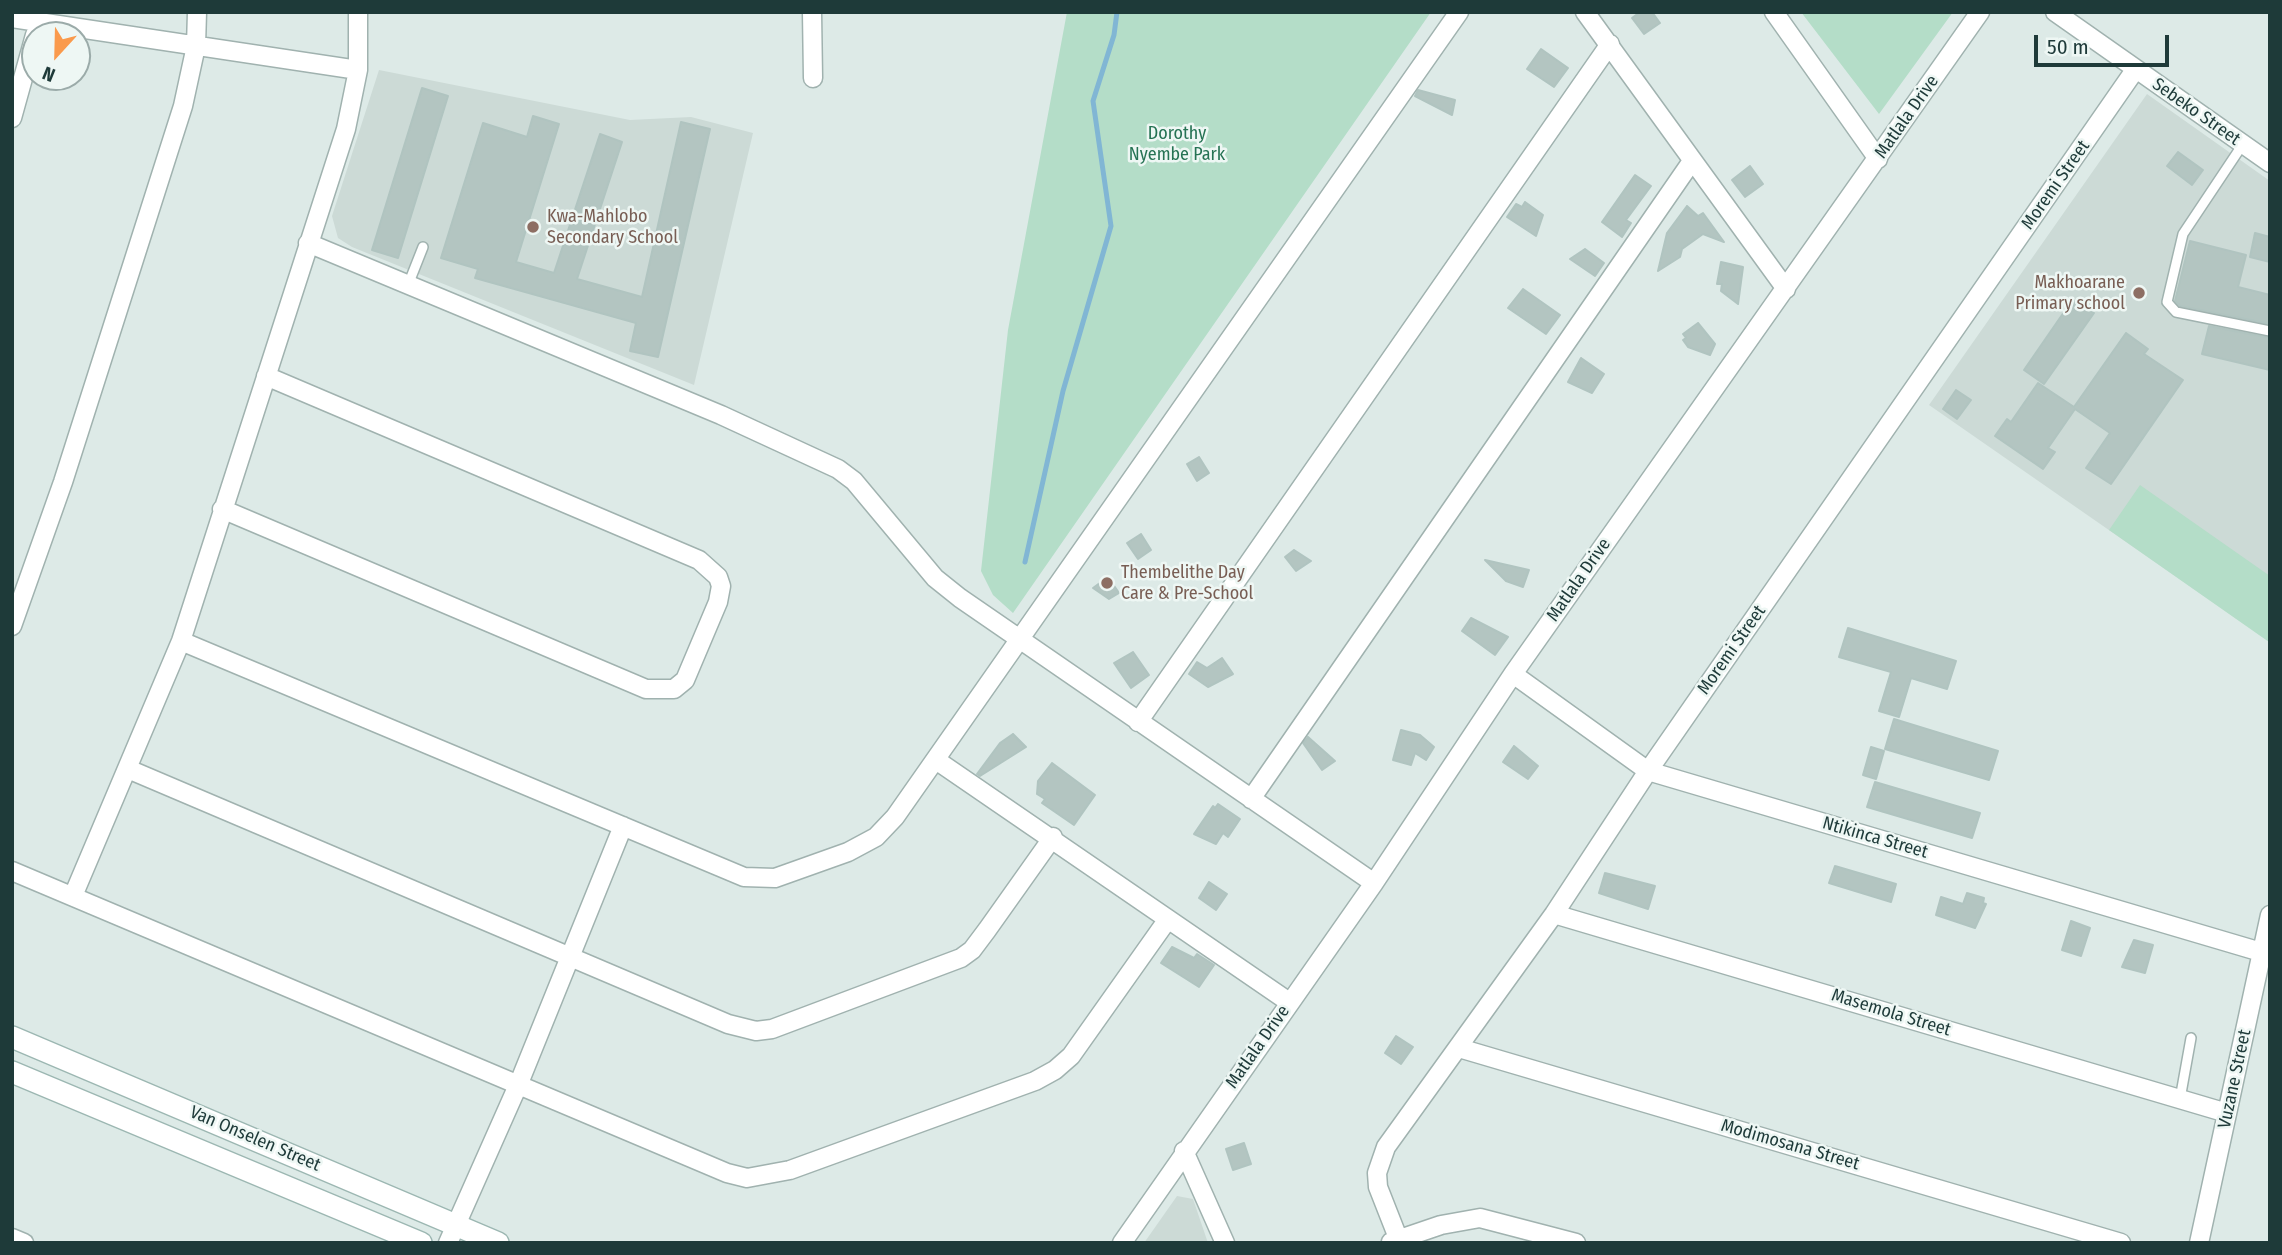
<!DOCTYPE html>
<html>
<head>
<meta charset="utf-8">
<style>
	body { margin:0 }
	#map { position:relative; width:2282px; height:1255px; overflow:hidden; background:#ddeae7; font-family:"Fira Sans Condensed",sans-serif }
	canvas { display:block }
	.frame { position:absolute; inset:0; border:14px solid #1e3a39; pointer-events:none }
	.north { position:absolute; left:21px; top:21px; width:70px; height:70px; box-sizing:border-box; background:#eef7f4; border:2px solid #9baba9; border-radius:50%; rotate:202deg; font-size:19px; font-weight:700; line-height:28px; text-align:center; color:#1e3a39 }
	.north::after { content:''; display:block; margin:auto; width:24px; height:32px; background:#fa9a4c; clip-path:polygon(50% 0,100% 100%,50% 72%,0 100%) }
	.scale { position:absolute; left:2034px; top:35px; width:135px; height:32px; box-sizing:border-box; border:4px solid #1e3a39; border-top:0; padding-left:9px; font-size:21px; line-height:24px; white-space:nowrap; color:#1e3a39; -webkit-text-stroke:5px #eef7f4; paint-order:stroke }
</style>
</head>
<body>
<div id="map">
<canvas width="2282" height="1255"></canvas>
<div class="frame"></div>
<div class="north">N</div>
<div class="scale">50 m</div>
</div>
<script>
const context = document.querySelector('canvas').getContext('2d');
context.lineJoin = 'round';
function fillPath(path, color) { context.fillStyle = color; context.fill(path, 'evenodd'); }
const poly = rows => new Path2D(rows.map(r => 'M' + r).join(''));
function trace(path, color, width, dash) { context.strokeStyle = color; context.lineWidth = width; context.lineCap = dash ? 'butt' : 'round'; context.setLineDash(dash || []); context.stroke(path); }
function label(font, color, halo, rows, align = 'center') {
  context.font = font + ' "Fira Sans Condensed",sans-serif'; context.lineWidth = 5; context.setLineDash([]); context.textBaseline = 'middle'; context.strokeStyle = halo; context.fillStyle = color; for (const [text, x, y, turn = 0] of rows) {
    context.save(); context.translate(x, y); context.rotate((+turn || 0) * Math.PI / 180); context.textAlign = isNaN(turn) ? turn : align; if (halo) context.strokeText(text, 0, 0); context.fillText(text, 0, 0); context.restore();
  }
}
fillPath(poly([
	[379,70,630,120,691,117,753,133,694,385,352,247,338,238,332,216],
	[2147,94,2270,181,2270,642,1929,405],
	[1177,1196,1193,1199,1208,1243,1144,1243]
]), '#ccdad6');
fillPath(poly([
	[1067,12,1431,12,1013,613,993,595,981,571,1008,330],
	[1801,12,1953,12,1879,114],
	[2140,485,2270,576,2269,642,2109,530]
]), '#b4ddc8');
trace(poly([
	[1025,562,1063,391,1111,226,1093,101,1114,35,1117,12]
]), '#81b6d4', 5);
const building = poly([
	[1640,12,1652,12,1660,23,1644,34,1632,18,1640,12],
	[1541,49,1568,68,1554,87,1527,69,1541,49],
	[422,88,448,96,398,258,372,250,422,88],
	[1418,90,1455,100,1452,115,1415,96,1418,90],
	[533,116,559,124,516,262,554,273,600,134,622,142,577,279,642,297,681,122,710,129,658,357,630,351,636,323,475,278,478,269,441,258,483,123,527,137,533,116],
	[2178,152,2203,170,2192,185,2167,166,2178,152],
	[1750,166,1763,184,1745,197,1732,180,1750,166],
	[1635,175,1651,186,1626,220,1631,223,1622,237,1602,222,1635,175],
	[1525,202,1543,215,1536,236,1507,217,1516,204,1522,207,1525,202],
	[1687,206,1698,216,1703,213,1724,242,1703,234,1682,249,1680,257,1658,271,1667,233,1687,206],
	[2255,233,2270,237,2270,262,2250,257,2255,233],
	[2190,241,2246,255,2238,287,2270,295,2270,324,2180,306,2175,301,2190,241],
	[1585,249,1604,263,1595,276,1570,259,1585,249],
	[1721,262,1743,267,1738,304,1721,291,1722,284,1717,284,1721,262],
	[1523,289,1560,315,1546,334,1508,308,1523,289],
	[2073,299,2094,313,2044,384,2024,370,2073,299],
	[1698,323,1715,344,1710,355,1688,347,1683,340,1686,338,1683,334,1698,323],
	[2209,326,2270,338,2270,370,2202,354,2209,326],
	[2126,333,2148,349,2144,354,2183,380,2111,484,2086,468,2110,433,2075,409,2048,448,2055,452,2043,469,1995,436,2007,419,2011,422,2038,383,2074,407,2126,333],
	[1581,358,1604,374,1592,393,1568,382,1581,358],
	[1956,390,1971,400,1957,419,1943,409,1956,390],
	[1199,457,1209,473,1197,481,1187,464,1199,457],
	[1141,534,1151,550,1138,559,1127,543,1141,534],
	[1294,550,1311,561,1296,571,1285,557,1294,550],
	[1485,560,1529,570,1523,587,1506,581,1485,560],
	[1108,577,1119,593,1109,599,1093,588,1108,577],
	[1471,618,1508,637,1495,655,1462,631,1471,618],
	[1848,628,1956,661,1947,689,1911,678,1899,717,1879,711,1891,672,1839,657,1848,628],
	[1133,652,1149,675,1131,688,1114,663,1133,652],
	[1222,658,1233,674,1208,687,1189,674,1197,662,1207,668,1222,658],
	[1894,719,1998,751,1989,780,1885,749,1894,719],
	[1401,730,1420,735,1434,747,1426,760,1415,753,1411,765,1393,760,1401,730],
	[1013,734,1026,747,980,776,977,774,1000,743,1013,734],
	[1308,737,1335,761,1322,770,1303,743,1308,737],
	[1514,746,1538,766,1528,779,1503,762,1514,746],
	[1871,747,1884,751,1876,779,1863,775,1871,747],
	[1052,763,1095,795,1074,825,1042,803,1045,799,1037,794,1038,781,1052,763],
	[1875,782,1980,813,1972,838,1867,807,1875,782],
	[1218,804,1240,819,1228,837,1223,833,1216,844,1194,834,1213,806,1215,808,1218,804],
	[1835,866,1896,884,1891,902,1829,883,1835,866],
	[1605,873,1655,886,1648,909,1599,893,1605,873],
	[1209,882,1227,894,1216,910,1199,898,1209,882],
	[1967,893,1984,898,1983,903,1986,904,1975,928,1936,915,1941,897,1963,904,1967,893],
	[2071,921,2090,928,2081,956,2062,950,2071,921],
	[2134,940,2153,945,2145,973,2122,967,2134,940],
	[1172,947,1194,958,1197,954,1214,965,1199,987,1161,963,1172,947],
	[1396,1036,1413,1047,1401,1064,1385,1053,1396,1036],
	[1244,1143,1251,1164,1233,1170,1226,1149,1244,1143]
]);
fillPath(building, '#b3c5c1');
trace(building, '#b0c4c0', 2);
const service = poly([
	[2243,144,2183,234,2167,302,2176,312,2270,331],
	[408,285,423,247],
	[2180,1099,2191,1038]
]);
const minor = poly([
	[812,12,813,78],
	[1585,12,1786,289],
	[1774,12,1878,159],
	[2055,12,2270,163],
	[12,18,358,70],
	[12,118,35,35],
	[308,243,721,415,838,469,854,481,935,578,960,598,1374,883],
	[222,509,646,689,674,689,685,680,718,602,721,586,718,577,699,560,266,376],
	[12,626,63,482,183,106,196,46,197,12],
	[181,641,744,877,775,878,848,852,876,837,895,817,1459,12],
	[1513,674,1648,771,2261,952],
	[1138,722,1610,44],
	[936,760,1289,1002],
	[128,769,728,1024,756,1031,772,1029,961,958,972,950,987,930,1053,837],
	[1251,799,1692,161],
	[12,871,727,1173,747,1178,790,1170,1035,1081,1055,1070,1071,1056,1168,919],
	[73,896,181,641,346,129,358,70,358,12],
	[1554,914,2227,1113],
	[1459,1048,2121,1243],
	[1184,1151,1225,1243],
	[12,1238,24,1243],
	[1391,1242,1441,1225,1480,1218,1576,1243],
	[448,1243,519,1083,623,826],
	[1122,1243,1374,883,1513,674,1980,12],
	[1400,1243,1378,1187,1377,1173,1386,1147,1554,914,1648,771,2135,70],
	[2199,1243,2270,915]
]);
const secondary = poly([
	[12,1037,498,1243],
	[12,1072,421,1243]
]);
trace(service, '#a0b2af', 12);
trace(minor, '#a0b2af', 21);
trace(secondary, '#9cb7b2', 24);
trace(service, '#fff', 9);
trace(minor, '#fff', 18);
trace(secondary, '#fff', 21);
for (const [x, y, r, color] of [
	[533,227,7,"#8d6e63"],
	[2139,293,7,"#8d6e63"],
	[1107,583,7,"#8d6e63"]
]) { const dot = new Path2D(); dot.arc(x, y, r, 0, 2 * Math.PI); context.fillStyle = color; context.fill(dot); trace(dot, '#eef7f4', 2.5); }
label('18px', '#1e3a39', '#eef7f4', [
	["Sebeko Street",2196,112,35],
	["Matlala Drive",1907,117,-55],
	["Moremi Street",2056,185,-55],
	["Matlala Drive",1579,580,-55],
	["Moremi Street",1732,650,-55],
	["Ntikinca Street",1875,838,16],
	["Masemola Street",1891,1013,17],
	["Matlala Drive",1258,1047,-55],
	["Vuzane Street",2235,1079,-78],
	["Van Onselen Street",255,1139,23],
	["Modimosana Street",1790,1145,16]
]);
label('18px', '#267354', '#eef7f4', [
	["Dorothy",1177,134],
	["Nyembe Park",1177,155]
]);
label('18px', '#785e54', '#eef7f4', [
	["Kwa-Mahlobo",547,217],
	["Secondary School",547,238],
	["Makhoarane",2125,283,"right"],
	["Primary school",2125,304,"right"],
	["Thembelithe Day",1121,573],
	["Care & Pre-School",1121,594]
], 'left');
</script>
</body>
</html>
